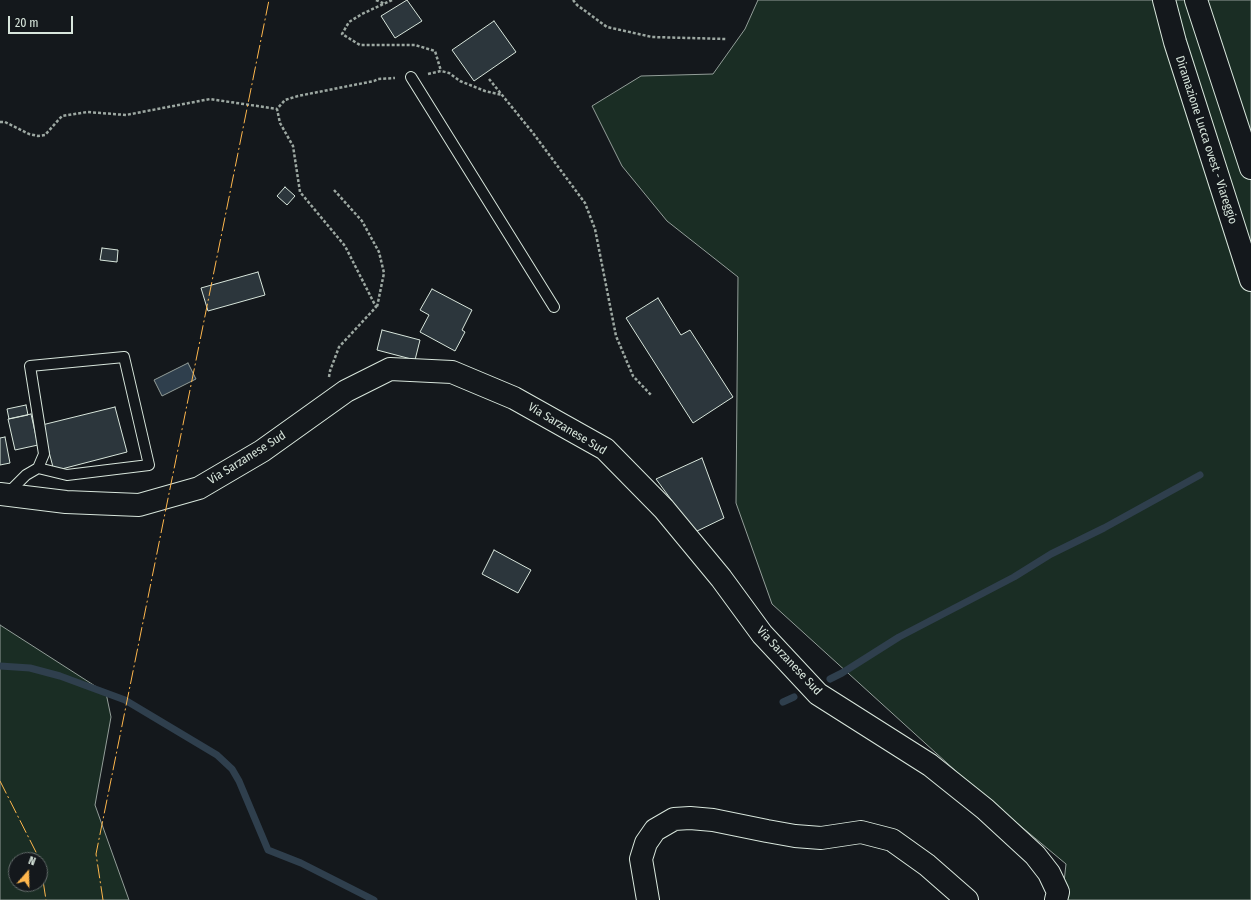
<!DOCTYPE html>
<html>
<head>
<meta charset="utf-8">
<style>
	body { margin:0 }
	#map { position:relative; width:1251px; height:900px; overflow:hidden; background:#14181c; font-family:"Fira Sans Condensed",sans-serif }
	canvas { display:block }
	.north { position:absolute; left:8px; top:852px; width:40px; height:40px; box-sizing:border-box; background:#14181c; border:1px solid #626a69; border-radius:50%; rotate:20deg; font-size:11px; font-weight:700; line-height:16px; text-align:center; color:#d8e6dc }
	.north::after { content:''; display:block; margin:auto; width:14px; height:18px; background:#ffb74d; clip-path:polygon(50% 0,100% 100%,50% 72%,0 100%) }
	.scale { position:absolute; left:8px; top:16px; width:65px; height:18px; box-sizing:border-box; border:2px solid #d8e6dc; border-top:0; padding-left:5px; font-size:12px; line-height:14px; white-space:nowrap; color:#d8e6dc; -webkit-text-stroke:3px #14181c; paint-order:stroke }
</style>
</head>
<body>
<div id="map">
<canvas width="1251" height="900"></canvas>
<div class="north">N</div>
<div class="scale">20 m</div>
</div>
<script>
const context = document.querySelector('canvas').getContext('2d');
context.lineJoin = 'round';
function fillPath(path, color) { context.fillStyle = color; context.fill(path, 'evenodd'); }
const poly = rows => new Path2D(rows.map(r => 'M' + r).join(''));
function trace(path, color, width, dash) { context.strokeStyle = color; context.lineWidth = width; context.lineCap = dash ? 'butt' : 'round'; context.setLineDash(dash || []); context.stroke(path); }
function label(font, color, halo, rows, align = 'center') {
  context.font = font + ' "Fira Sans Condensed",sans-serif'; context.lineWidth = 3; context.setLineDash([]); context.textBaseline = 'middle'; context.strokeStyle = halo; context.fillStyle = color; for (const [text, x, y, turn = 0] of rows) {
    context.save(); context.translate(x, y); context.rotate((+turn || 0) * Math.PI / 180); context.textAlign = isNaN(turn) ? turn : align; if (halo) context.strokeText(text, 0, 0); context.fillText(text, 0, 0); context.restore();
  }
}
const green = poly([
	[758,0,1251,0,1251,900,1062,900,1066,864,969,783,772,604,736,503,738,277,667,221,622,166,592,106,641,76,713,74,745,29,758,0],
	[0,625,106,693,111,717,95,805,129,900,0,900,0,625],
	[16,860,40,860,40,884,16,884,16,860]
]);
fillPath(green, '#1a2d24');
trace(green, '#939e99', 1);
const water = poly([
	[188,363,196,379,162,396,154,380,188,363]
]);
fillPath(water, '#2f3f4d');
trace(water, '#939e99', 1);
trace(poly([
	[0,666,30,668,60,676,125,700,217,755,232,769,239,781,268,850,301,863,374,900],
	[830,679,842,673,899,637,1014,577,1051,554,1104,528,1200,475],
	[783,702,794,697]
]), '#2f3f4d', 7);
const building = poly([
	[407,0,422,21,395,38,381,16,407,0],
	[494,21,516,52,474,81,452,50,494,21],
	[285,187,295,196,287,205,277,196,285,187],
	[102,248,118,250,117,262,100,260,102,248],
	[258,272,265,295,208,311,201,288,258,272],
	[432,289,472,310,462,330,465,332,455,351,420,332,429,315,420,310,432,289],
	[658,298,681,335,690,330,733,397,693,423,626,318,658,298],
	[382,330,420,340,415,360,377,350,382,330],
	[26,405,28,415,9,419,7,409,26,405],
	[115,407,127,452,54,471,42,425,115,407],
	[31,414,38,445,15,450,8,419,31,414],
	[5,437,10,463,0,465,0,438,5,437],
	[702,458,724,518,695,532,656,479,702,458],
	[494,550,531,570,518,593,482,574,494,550]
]);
fillPath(building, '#2c363c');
trace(building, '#d8e6dc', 1);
const service = poly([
	[411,77,554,307],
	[7,494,26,475,38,468,67,475,149,465,124,357,30,366,44,454,38,468]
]);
const primary = poly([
	[0,494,66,502,139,505,199,488,262,451,346,391,390,369,452,372,514,398,605,449,664,509,721,578,762,634,818,694,930,765,985,809,1035,855,1049,873,1058,892,1056,900],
	[648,900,641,859,646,843,655,830,674,819,690,818,713,820,767,831,795,836,821,838,861,832,892,840,927,865,967,900]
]);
const motorway = poly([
	[1164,0,1175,42,1251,280],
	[1196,0,1251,168]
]);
trace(service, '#d8e6dc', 12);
trace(primary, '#d8e6dc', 24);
trace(motorway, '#d8e6dc', 24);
trace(poly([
	[376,0,385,4],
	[392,0,362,14,349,22,342,34,360,45,415,45,435,51,441,71],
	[573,0,577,5,607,27,652,37,726,39],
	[428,74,441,71,449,73,460,81,485,91,502,95],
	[489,79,533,133,585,203,595,229,616,336,633,376,651,395],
	[0,122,5,122,29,134,38,136,45,135,62,116,87,112,126,115,210,99,277,109],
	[334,190,362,221,379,252,384,273,377,307],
	[329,377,330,371,339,347,376,307,345,246,300,192,293,146,280,123,277,109,285,100,298,96,374,81,378,79,395,78]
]), '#9da8a2', 2.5, [3, 2]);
trace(service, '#14181c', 10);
trace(primary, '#14181c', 22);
trace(motorway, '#14181c', 22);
trace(poly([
	[0,781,40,860],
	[40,861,46,900],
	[103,900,96,854,269,0]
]), '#ffb74d', 1, [14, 3, 2, 3]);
label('12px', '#d8e6dc', '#14181c', [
	["Diramazione Lucca ovest - Viareggio",1206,140,72],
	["Via Sarzanese Sud",567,429,31],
	["Via Sarzanese Sud",247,458,-32],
	["Via Sarzanese Sud",789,661,47]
]);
</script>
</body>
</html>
